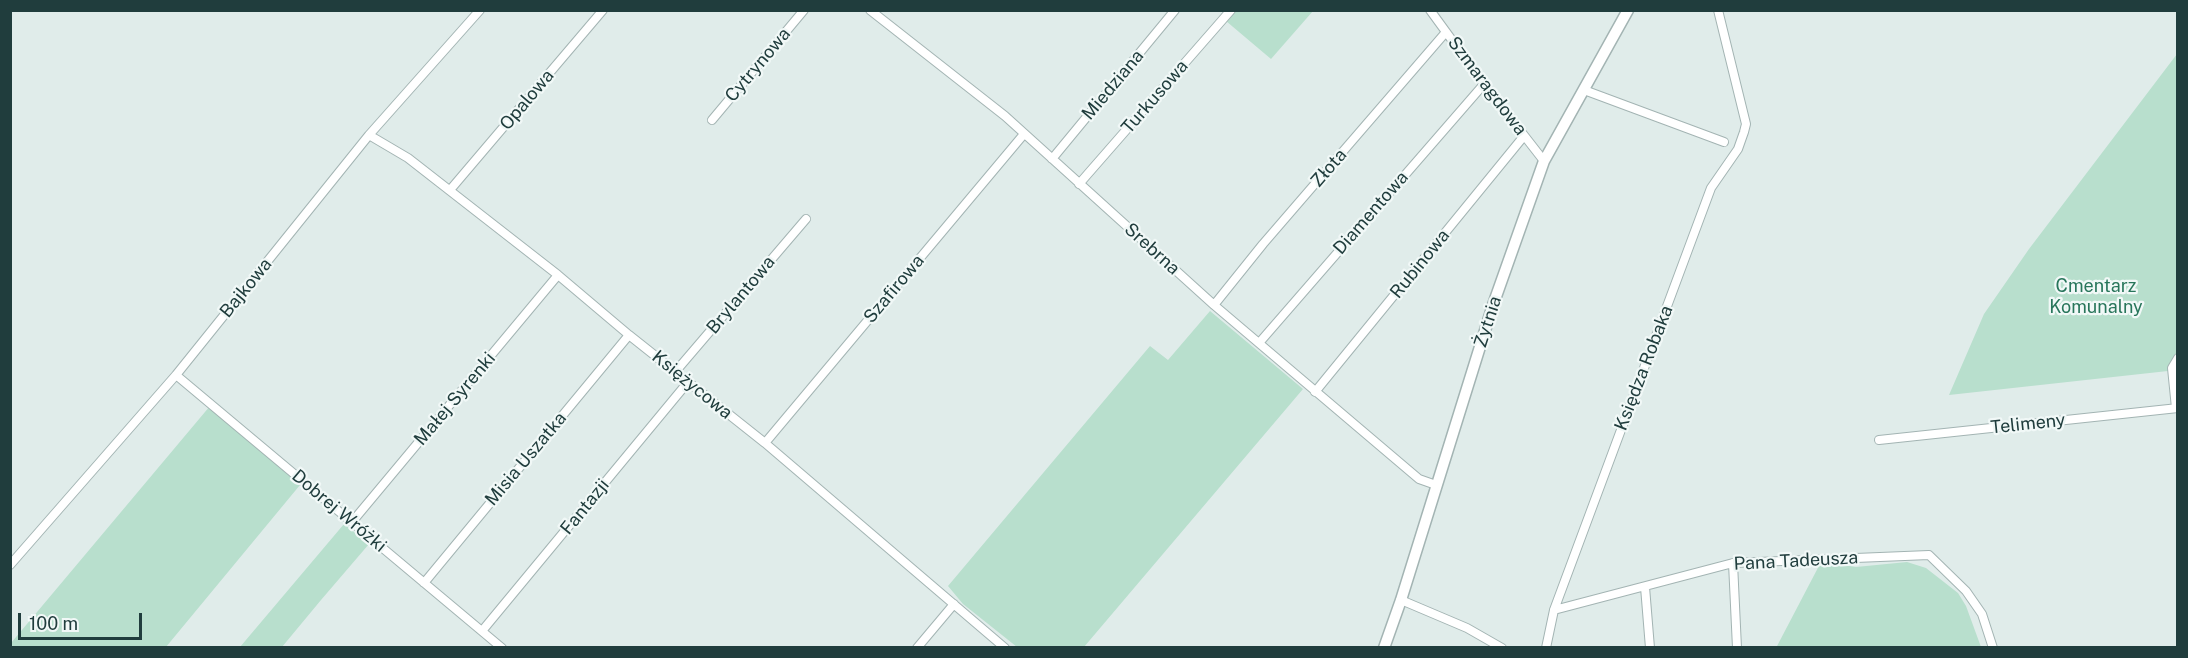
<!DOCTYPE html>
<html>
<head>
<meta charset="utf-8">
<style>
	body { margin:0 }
	#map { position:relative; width:2188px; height:658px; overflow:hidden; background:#e0ecea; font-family:"Public Sans",sans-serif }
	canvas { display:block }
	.frame { position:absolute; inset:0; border:12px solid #203d3d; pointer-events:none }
	.scale { position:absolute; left:18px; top:613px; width:124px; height:27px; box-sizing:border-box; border:3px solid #203d3d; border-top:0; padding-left:8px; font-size:18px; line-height:21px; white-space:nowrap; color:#203d3d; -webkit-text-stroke:4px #f1f8f7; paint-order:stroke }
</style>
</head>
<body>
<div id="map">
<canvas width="2188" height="658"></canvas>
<div class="frame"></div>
<div class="scale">100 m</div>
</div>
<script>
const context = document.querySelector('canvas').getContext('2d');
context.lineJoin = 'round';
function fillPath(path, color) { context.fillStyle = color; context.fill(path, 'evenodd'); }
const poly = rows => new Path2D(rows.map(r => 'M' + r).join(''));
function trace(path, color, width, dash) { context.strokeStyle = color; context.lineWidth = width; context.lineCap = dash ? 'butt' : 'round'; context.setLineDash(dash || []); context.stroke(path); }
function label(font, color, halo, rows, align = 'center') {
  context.font = font + ' "Public Sans",sans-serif'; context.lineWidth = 4.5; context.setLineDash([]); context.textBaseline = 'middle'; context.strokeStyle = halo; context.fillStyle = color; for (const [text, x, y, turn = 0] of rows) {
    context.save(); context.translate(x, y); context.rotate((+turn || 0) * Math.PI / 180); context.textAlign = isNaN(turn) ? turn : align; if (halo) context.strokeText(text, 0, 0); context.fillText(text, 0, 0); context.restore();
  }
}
fillPath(poly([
	[1235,11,1313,11,1271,59,1226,21],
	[2177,54,2177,370,1949,395,1984,314,2029,249],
	[1210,311,1303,389,1084,647,1017,647,963,604,948,586,1150,346,1168,360],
	[210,406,300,485,166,647,11,648,11,643],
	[344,524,369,544,321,600,282,647,240,647],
	[1821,562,1856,567,1907,562,1926,568,1958,593,1966,606,1981,647,1776,648]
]), '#b8dfcd');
const minor = poly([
	[870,10,1005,116,1214,305,1386,451,1419,479,1436,485],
	[1430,10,1484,84,1544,161],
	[1584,90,1724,142],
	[712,120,804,10],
	[369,135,408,158,558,275,629,335,765,443,1005,648],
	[1052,159,1175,10],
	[1079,184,1231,10],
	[450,190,603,10],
	[1214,305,1263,244,1446,32],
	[1259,343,1484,84],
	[676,371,806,219],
	[176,375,502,648],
	[1315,392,1524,136],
	[2176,408,2172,368,2178,358],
	[1879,440,2178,408],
	[765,443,1024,134],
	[352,522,558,275],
	[1733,563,1737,648],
	[10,565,176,375,369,135,480,10],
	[424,583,629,335],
	[1645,587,1650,648],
	[1401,600,1467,628,1502,648],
	[1554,610,1733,563,1929,555,1966,591,1982,614,1993,648],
	[482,631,688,382],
	[917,648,954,604],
	[1546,648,1554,610,1711,188,1738,149,1744,132,1746,124,1718,10]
]);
const tertiary = poly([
	[1384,648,1401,600,1493,305,1544,161,1628,10]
]);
trace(minor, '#a3b4b3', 10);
trace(tertiary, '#a3b4b3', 13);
trace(minor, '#fff', 8);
trace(tertiary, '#fff', 10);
label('18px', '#203d3d', '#f1f8f7', [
	["Cytrynowa",758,65,-50],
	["Miedziana",1113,85,-50],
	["Szmaragdowa",1487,86,53],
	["Turkusowa",1155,97,-49],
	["Opalowa",527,100,-50],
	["Złota",1329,168,-49],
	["Diamentowa",1371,213,-49],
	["Srebrna",1152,249,42],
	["Rubinowa",1420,264,-51],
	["Bajkowa",246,288,-51],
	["Szafirowa",894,289,-50],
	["Brylantowa",741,295,-50],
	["Żytnia",1488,322,-72],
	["Księdza Robaka",1644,368,-69],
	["Księżycowa",692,385,39],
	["Małej Syrenki",455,399,-50],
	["Telimeny",2028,424,-6],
	["Misia Uszatka",526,459,-50],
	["Fantazji",585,507,-51],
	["Dobrej Wróżki",339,511,40],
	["Pana Tadeusza",1796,561,-3]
]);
label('18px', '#28765b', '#f1f8f7', [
	["Cmentarz",2096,286],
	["Komunalny",2096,307]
]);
</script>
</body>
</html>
